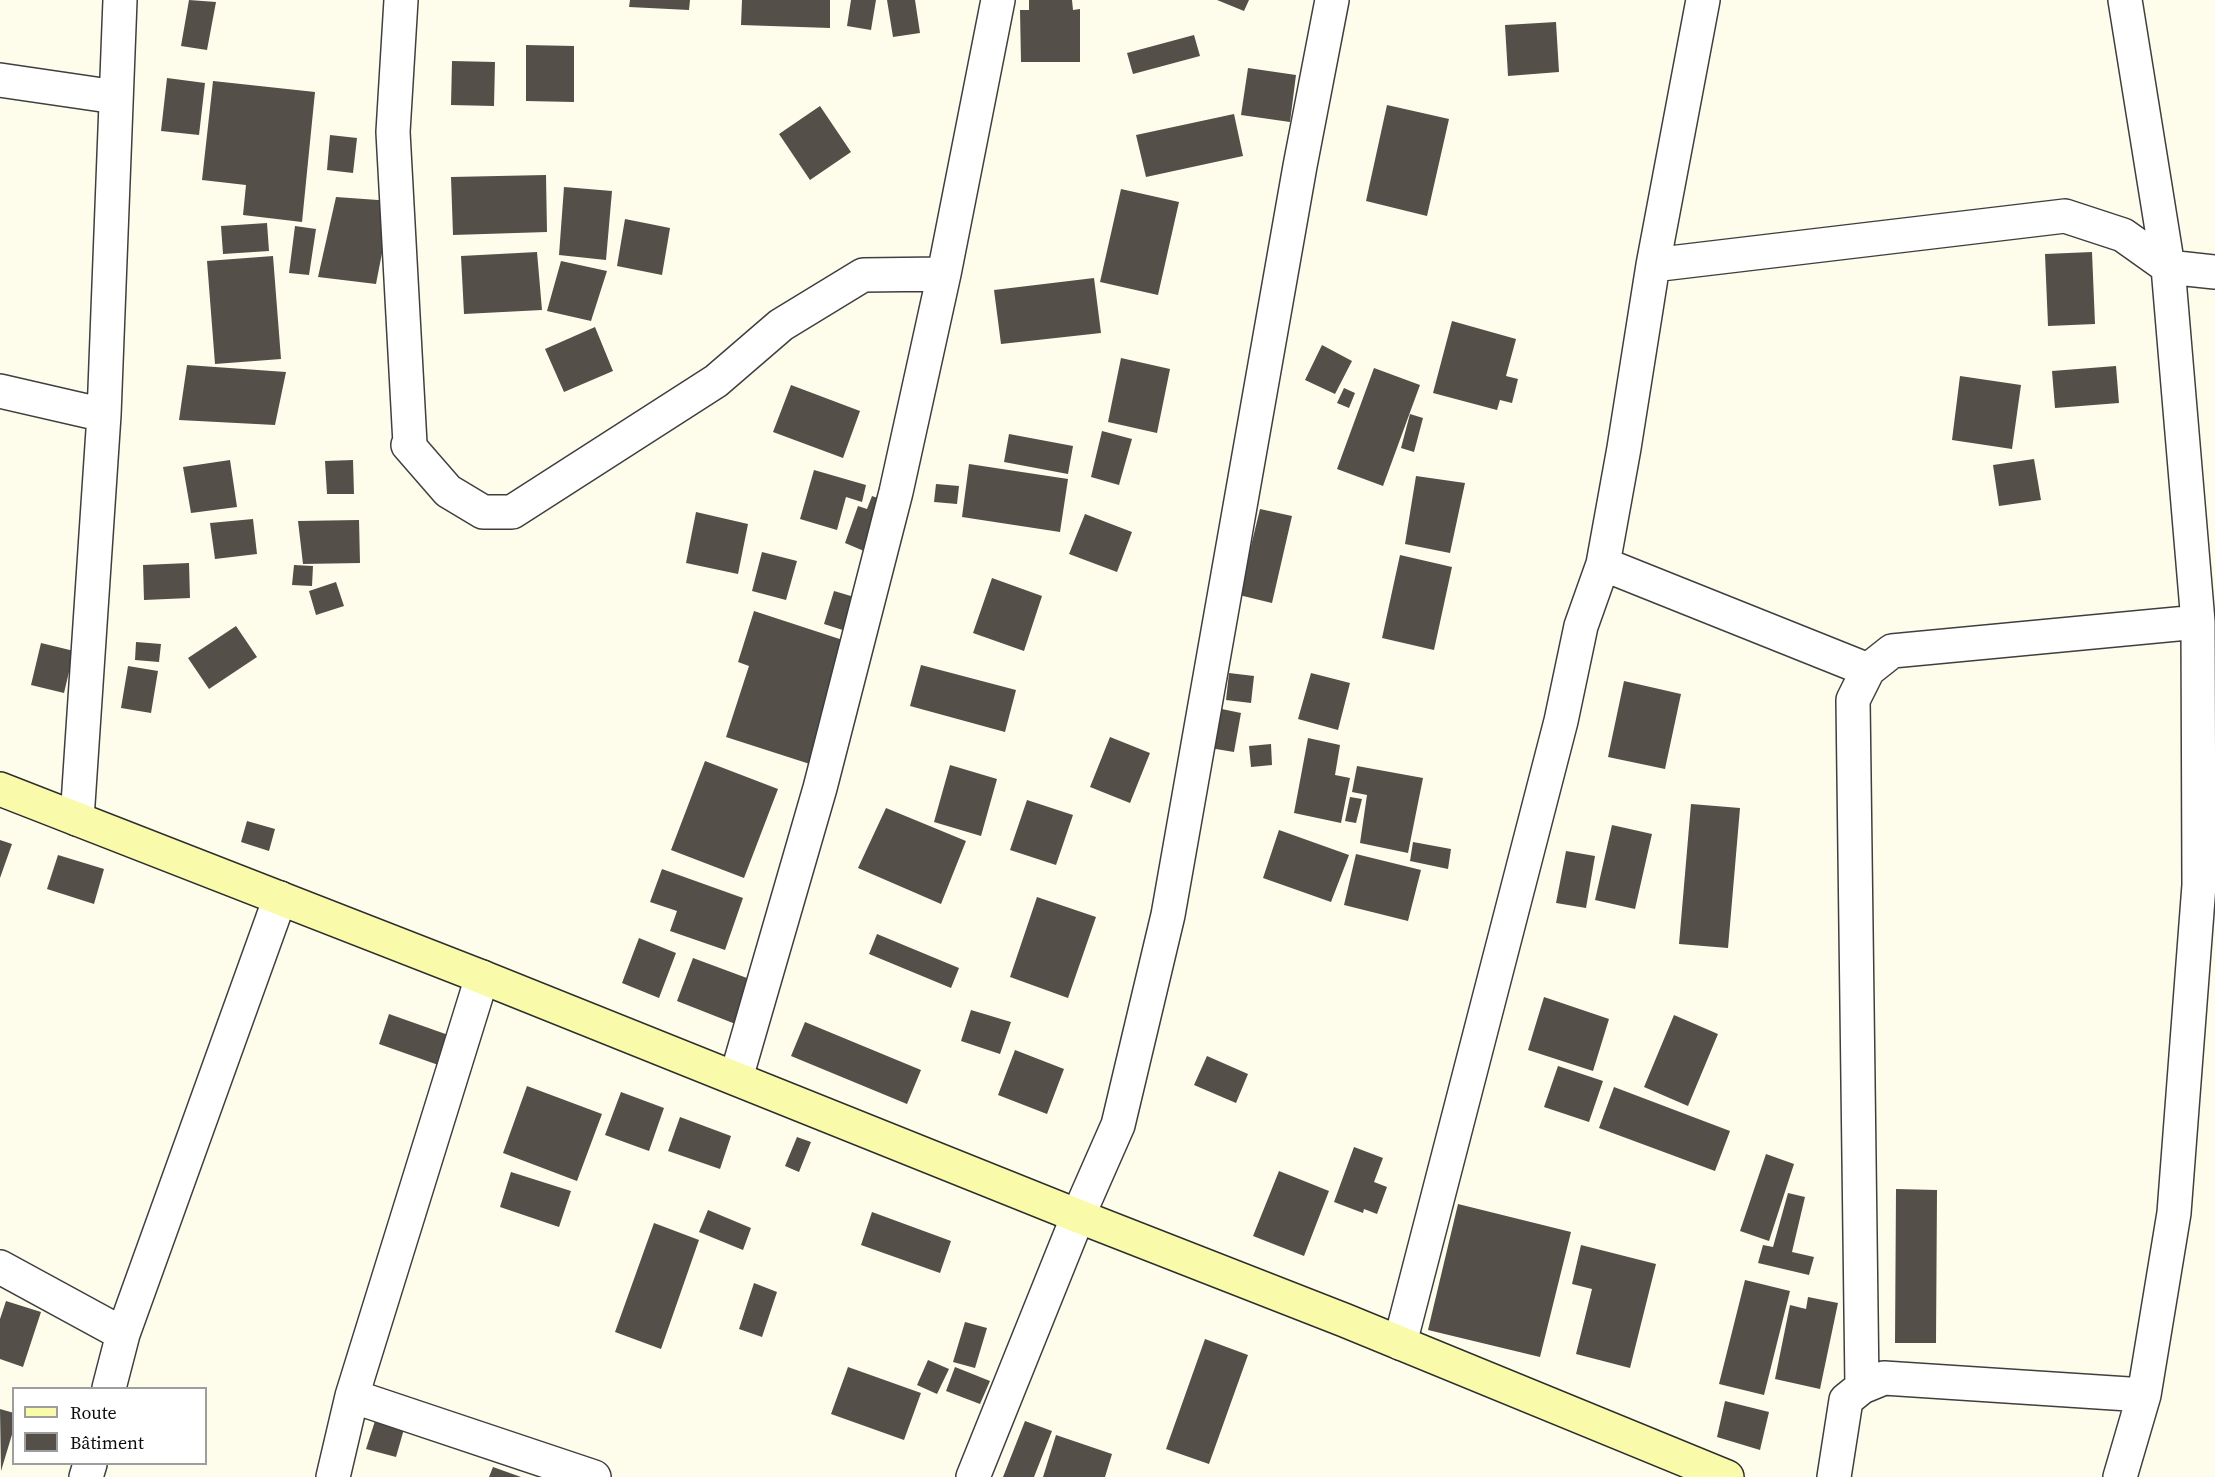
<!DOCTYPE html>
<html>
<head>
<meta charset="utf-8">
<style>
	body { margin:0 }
	#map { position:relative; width:2215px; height:1477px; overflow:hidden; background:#fefdec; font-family:"Source Serif 4",serif }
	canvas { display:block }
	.legend { position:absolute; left:12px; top:1387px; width:195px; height:78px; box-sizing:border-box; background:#fff; border:2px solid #9e9e9e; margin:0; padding:8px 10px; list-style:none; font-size:18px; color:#0c0c0c }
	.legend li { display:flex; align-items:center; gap:12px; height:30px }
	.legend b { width:30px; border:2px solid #9e9e9e }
</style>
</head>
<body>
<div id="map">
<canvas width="2215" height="1477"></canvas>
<ul class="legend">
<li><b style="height:8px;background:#f9fbaa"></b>Route</li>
<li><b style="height:16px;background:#544f49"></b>Bâtiment</li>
</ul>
</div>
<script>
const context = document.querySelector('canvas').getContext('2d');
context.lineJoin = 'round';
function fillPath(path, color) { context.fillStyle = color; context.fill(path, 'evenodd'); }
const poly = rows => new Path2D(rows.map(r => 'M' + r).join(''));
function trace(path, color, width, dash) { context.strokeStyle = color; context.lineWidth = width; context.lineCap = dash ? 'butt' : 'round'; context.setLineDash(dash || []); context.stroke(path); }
fillPath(poly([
	[189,0,216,2,207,50,181,46],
	[630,0,690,0,689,10,629,7],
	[742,0,830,0,830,28,741,25],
	[851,0,876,0,871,30,847,26],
	[887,0,915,0,920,33,893,37],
	[1029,0,1072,0,1073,10,1080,9,1080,62,1021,62,1020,10,1029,10],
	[1217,0,1249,0,1244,11],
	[1556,22,1559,72,1508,76,1505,25],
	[1194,35,1200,56,1133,74,1127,53],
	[526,45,574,46,574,102,526,101],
	[452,61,495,62,494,106,451,105],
	[1248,68,1296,75,1290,122,1241,115],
	[167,78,205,83,199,135,161,131],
	[213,81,315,92,302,222,243,215,246,185,202,180],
	[1387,105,1449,119,1427,216,1366,201],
	[820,106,851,152,810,180,779,134],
	[1234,114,1243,156,1146,177,1136,135],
	[330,135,357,138,353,173,327,170],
	[546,175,547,232,453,235,451,177],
	[564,187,612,191,606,260,559,255],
	[1121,189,1179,202,1158,295,1100,282],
	[336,197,392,201,376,284,318,277],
	[625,219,670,228,662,275,617,266],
	[267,223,269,251,223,254,221,226],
	[295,226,316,229,309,275,289,273],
	[537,252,542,310,464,314,461,256],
	[2092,252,2095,324,2048,326,2045,254],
	[273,256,281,359,215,364,207,261],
	[561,261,607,271,591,321,547,311],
	[1094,278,1101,333,1001,344,994,290],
	[1452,321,1516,339,1506,376,1518,379,1512,403,1500,400,1497,410,1433,393],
	[595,327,613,371,564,392,545,349],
	[1322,345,1352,361,1335,394,1305,380],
	[1121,358,1170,369,1157,433,1108,422],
	[187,365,286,372,275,425,179,420],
	[2116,366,2119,403,2055,408,2052,371],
	[1374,368,1420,385,1383,486,1337,469],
	[1960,376,2021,385,2012,449,1952,440],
	[791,385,860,411,843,458,773,432],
	[1344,388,1355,393,1349,408,1337,403],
	[1410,414,1423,418,1414,452,1401,448],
	[1102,431,1132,439,1119,485,1091,477],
	[1009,434,1073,446,1068,474,1004,462],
	[2034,459,2041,500,1999,506,1993,465],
	[230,460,237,507,191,513,183,467],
	[353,460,354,494,327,494,325,461],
	[969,464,1068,479,1060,532,962,517],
	[814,470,866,485,862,502,846,497,837,530,800,519],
	[1416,476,1465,483,1450,553,1405,544],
	[936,484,959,486,957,504,934,502],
	[872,496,883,500,864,551,845,543,858,506,867,509],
	[1260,509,1292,516,1272,603,1239,595],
	[696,512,748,524,738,574,686,563],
	[1085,514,1132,532,1117,572,1069,554],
	[253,519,257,554,215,559,210,523],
	[359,520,360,563,303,564,298,521],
	[762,552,797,561,786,600,752,591],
	[1400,555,1452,567,1434,650,1382,638],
	[189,563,190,598,144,600,143,565],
	[294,565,313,566,312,586,292,585],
	[992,578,1042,596,1024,651,973,633],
	[336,582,344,606,316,615,309,591],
	[834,591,861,599,852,633,824,624],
	[754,611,855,644,816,766,726,737,749,666,738,662],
	[236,626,257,657,209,689,188,658],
	[136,642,161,644,159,662,135,660],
	[41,643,74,651,64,693,31,685],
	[921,665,1016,690,1005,732,910,706],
	[128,666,158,671,151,713,121,708],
	[1229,673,1254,676,1251,703,1226,700],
	[1311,673,1350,683,1338,730,1298,719],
	[1624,681,1681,694,1665,769,1608,757],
	[1217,708,1241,713,1234,752,1210,748],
	[1110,737,1150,753,1130,803,1090,787],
	[1308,738,1340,745,1335,775,1350,778,1341,823,1294,813],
	[1271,744,1272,765,1251,767,1249,746],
	[705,761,778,789,744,878,671,850],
	[950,765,997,779,981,836,934,822],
	[1357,766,1423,778,1408,853,1360,843,1367,795,1352,792],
	[1350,797,1362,799,1356,823,1345,821],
	[1027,800,1073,815,1056,865,1010,850],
	[1691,804,1740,808,1728,948,1679,944],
	[886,808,966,841,941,904,858,868],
	[247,821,275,829,269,851,241,842],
	[1612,825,1652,834,1635,909,1595,900],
	[1279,830,1349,855,1331,902,1263,878],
	[0,840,12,844,0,878],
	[1413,842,1451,849,1448,869,1410,861],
	[1566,851,1595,856,1586,908,1556,903],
	[1356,854,1421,870,1408,921,1344,905],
	[58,855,104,869,94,904,47,889],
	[662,869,743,898,725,950,670,931,677,911,650,902],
	[1037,897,1096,917,1068,998,1010,977],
	[877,934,959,968,951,988,869,954],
	[639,938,676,953,659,998,622,983],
	[693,958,755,981,738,1025,677,1001],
	[1544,997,1609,1019,1593,1071,1528,1050],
	[971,1010,1011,1022,1000,1054,961,1041],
	[389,1014,454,1037,444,1067,379,1044],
	[1674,1015,1718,1034,1688,1106,1644,1087],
	[805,1022,921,1070,907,1104,791,1056],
	[1015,1050,1064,1069,1047,1114,998,1095],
	[1207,1056,1248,1074,1236,1103,1194,1085],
	[1558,1066,1603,1081,1589,1122,1544,1107],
	[527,1086,602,1114,577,1181,503,1153],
	[1614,1087,1730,1131,1715,1171,1599,1128],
	[621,1092,664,1108,649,1151,605,1135],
	[680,1117,731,1136,720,1169,668,1151],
	[797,1137,811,1142,799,1172,785,1166],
	[1354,1147,1383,1158,1374,1182,1387,1187,1377,1214,1364,1209,1363,1213,1334,1202],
	[1766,1154,1794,1164,1769,1241,1740,1231],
	[1279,1171,1329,1191,1304,1256,1253,1236],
	[511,1172,571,1191,559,1227,500,1207],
	[1896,1189,1937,1190,1936,1343,1895,1343],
	[1788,1193,1805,1197,1792,1252,1814,1257,1809,1275,1758,1263,1763,1245,1773,1247],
	[1458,1204,1571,1232,1540,1357,1428,1330],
	[708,1210,751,1228,743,1250,699,1232],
	[872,1212,951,1241,940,1273,861,1245],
	[654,1223,699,1240,661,1349,615,1332],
	[1581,1245,1656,1264,1630,1368,1576,1354,1592,1289,1572,1284],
	[1745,1280,1790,1291,1764,1395,1719,1384],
	[754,1283,777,1292,762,1337,739,1329],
	[1808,1297,1838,1303,1820,1389,1775,1379,1790,1305,1806,1309],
	[6,1301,41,1312,23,1367,0,1359,0,1319],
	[965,1322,987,1328,975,1368,953,1362],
	[1205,1339,1248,1355,1209,1464,1166,1449],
	[928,1360,949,1369,937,1394,917,1385],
	[848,1367,921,1393,904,1440,831,1414],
	[955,1367,990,1381,980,1404,946,1391],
	[1725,1401,1769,1412,1760,1450,1717,1437],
	[0,1409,14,1413,14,1428,1,1471],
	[375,1421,404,1429,396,1457,366,1449],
	[1025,1421,1052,1431,1034,1477,1003,1477],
	[1056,1435,1112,1454,1105,1477,1043,1477],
	[493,1467,521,1477,489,1477]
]), '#544f49');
const street = poly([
	[401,0,393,132,410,444,408,445,448,491,483,512,512,512,716,381,781,325,863,275,944,274],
	[0,80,116,97],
	[1653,265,2065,216,2123,235,2168,267,2215,272],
	[0,391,104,415],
	[1603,564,1868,670],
	[77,819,104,415,120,0],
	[736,1078,820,788,896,492,944,274,998,0],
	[0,1267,123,1334],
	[1400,1343,1561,721,1581,626,1603,564,1624,448,1653,265,1703,0],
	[1862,1387,1853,700,1868,670,1892,651,2198,622],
	[109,1388,123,1334,280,898],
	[352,1396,594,1477],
	[86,1477,90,1464],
	[333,1477,352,1396,482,977],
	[973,1477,1078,1216,1118,1125,1168,915,1300,166,1332,0],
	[1834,1477,1846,1400,1862,1387,1884,1378,2144,1395],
	[2120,1477,2144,1395,2174,1213,2199,885,2198,622,2168,267,2125,0]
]);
const secondary = poly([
	[0,789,482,977,1078,1216,1344,1320,1727,1477]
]);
trace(street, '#3f3f3f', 36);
trace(secondary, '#2e2e2e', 36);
trace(street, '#fff', 33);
trace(secondary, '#f9fbaa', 33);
</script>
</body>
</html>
